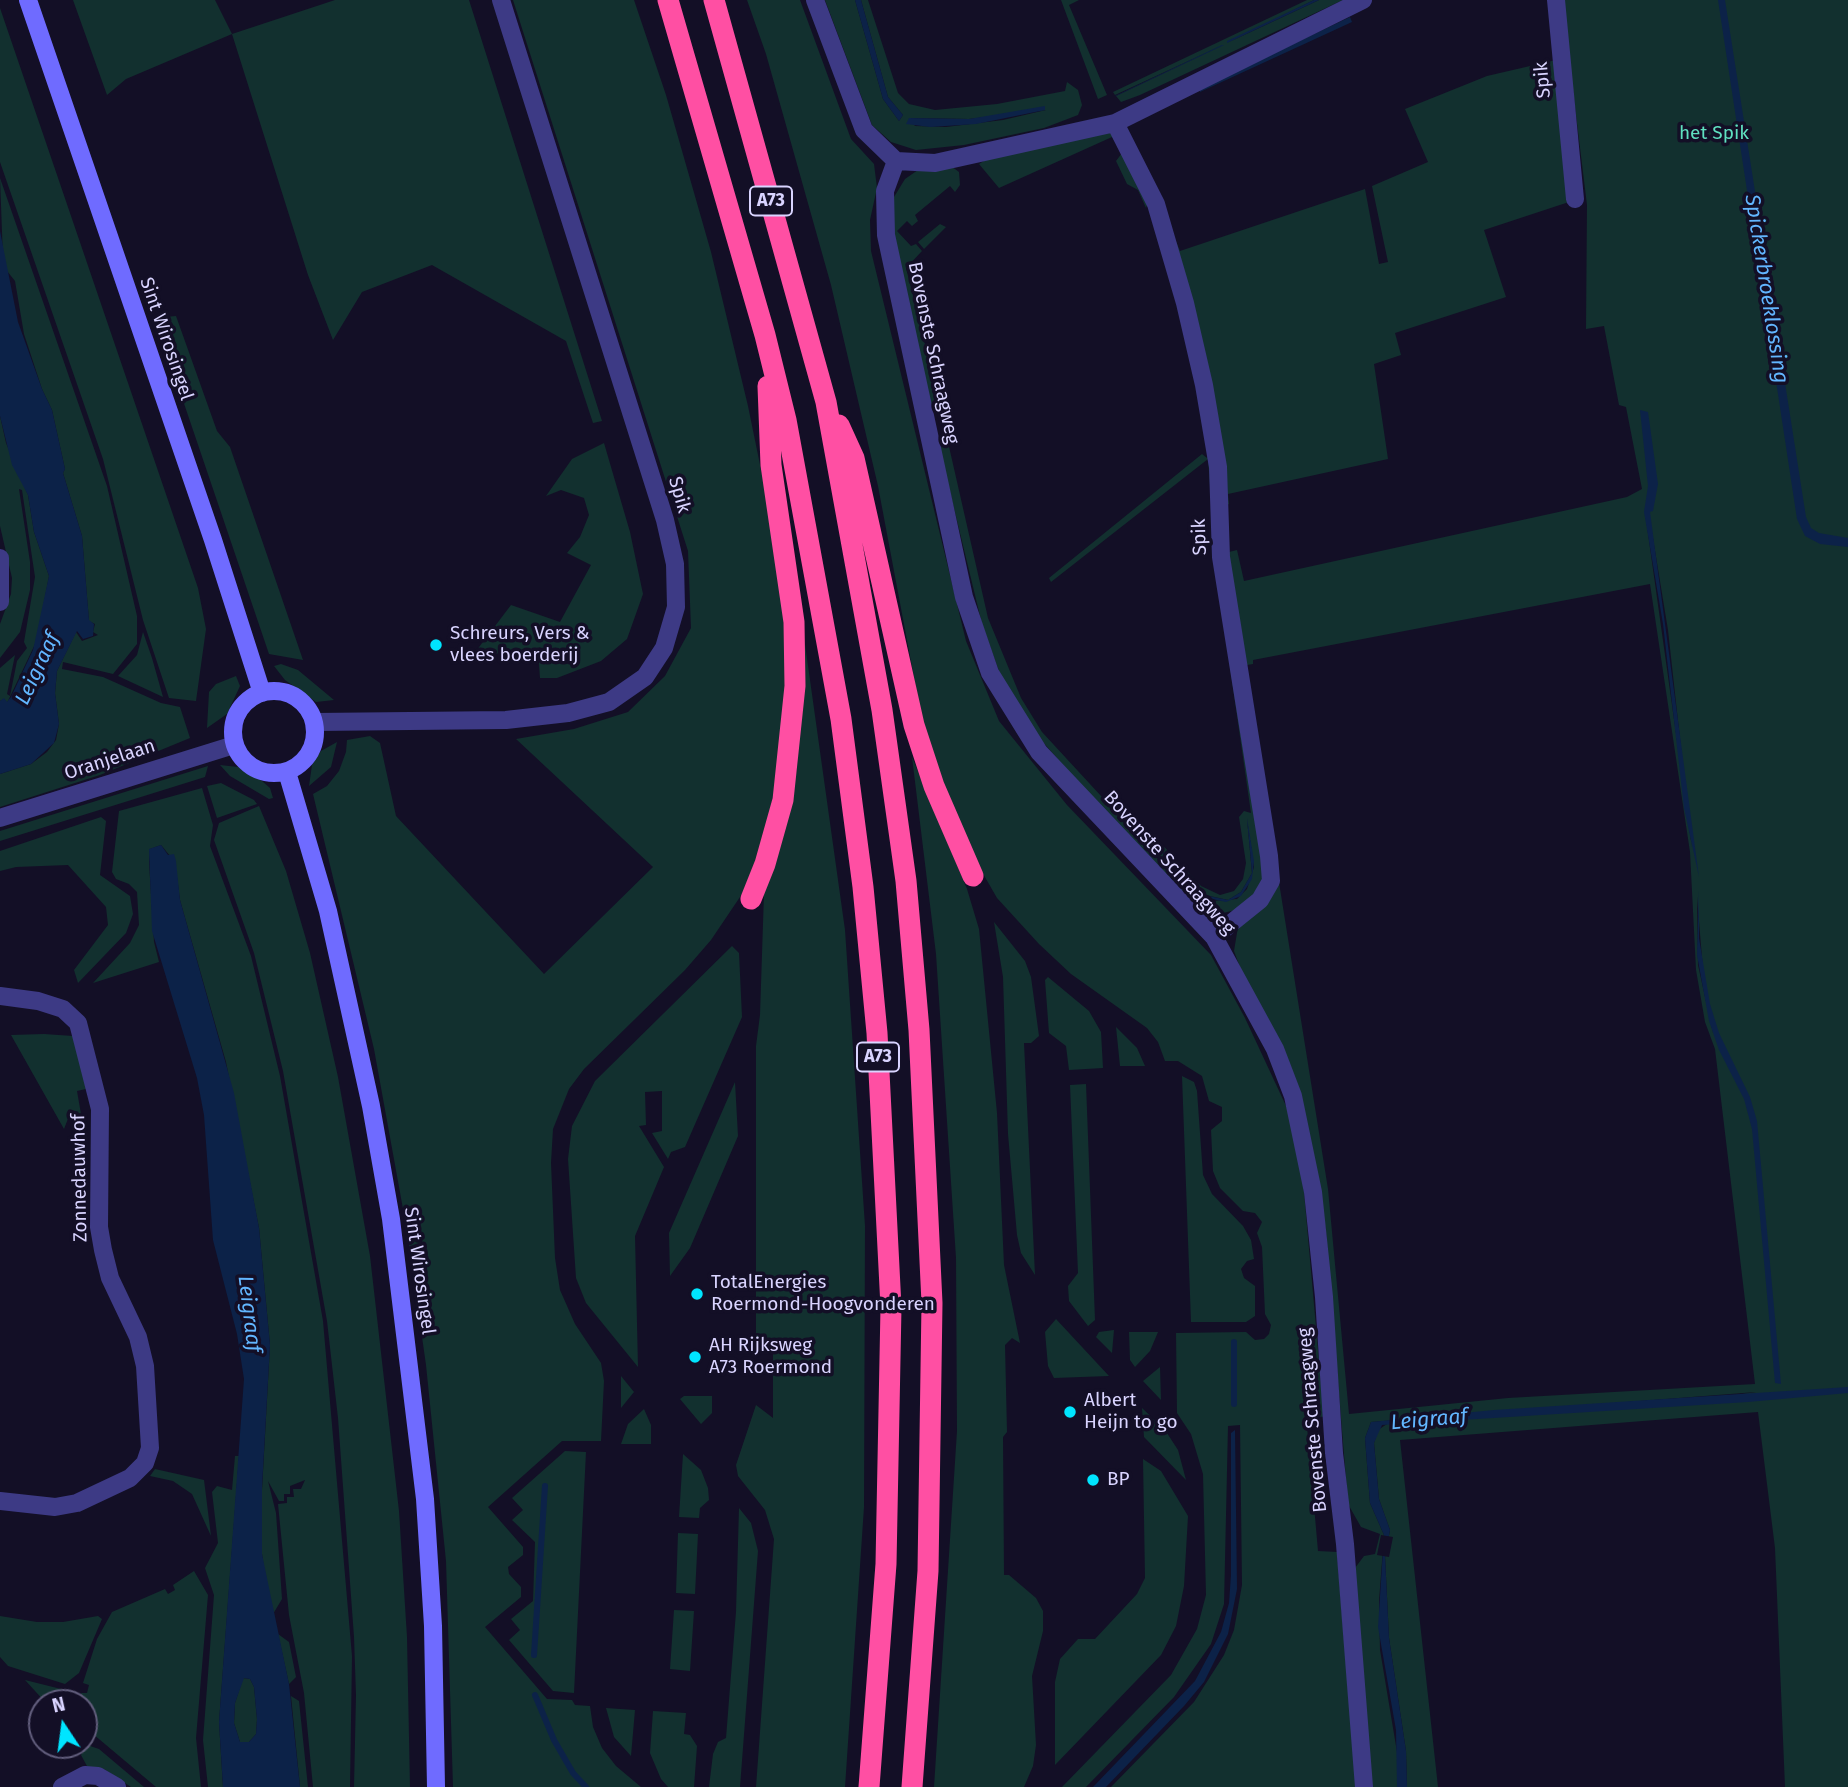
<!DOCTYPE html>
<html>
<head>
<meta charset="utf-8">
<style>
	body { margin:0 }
	#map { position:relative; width:1848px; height:1787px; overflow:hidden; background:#130f26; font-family:"Fira Sans",sans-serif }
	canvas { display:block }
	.north { position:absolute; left:28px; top:1689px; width:70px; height:70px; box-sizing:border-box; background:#130f26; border:2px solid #625e7d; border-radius:50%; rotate:347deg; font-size:19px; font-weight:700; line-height:28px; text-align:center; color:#d9d4ff }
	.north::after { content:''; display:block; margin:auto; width:24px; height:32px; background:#00e5ff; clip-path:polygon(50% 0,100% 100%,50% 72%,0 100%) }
</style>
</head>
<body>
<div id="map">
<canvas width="1848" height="1787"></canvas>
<div class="north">N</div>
</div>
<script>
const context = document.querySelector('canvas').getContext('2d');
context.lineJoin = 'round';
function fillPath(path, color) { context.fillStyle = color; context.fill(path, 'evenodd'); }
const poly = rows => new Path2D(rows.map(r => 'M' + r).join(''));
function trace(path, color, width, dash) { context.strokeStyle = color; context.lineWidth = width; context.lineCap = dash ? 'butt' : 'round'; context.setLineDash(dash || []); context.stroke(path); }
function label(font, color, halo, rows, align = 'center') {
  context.font = font + ' "Fira Sans",sans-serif'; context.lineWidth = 7; context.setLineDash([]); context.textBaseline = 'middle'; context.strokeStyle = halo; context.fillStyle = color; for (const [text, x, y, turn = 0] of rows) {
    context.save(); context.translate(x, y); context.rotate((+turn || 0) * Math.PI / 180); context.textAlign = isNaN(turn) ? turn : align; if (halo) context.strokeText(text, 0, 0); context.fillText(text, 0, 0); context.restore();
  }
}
fillPath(poly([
	[73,0,215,0,232,34,335,0,469,0,602,421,593,423,566,341,432,265,362,292,333,340,308,275,232,34,126,79,107,95],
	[513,0,634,0,666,95,711,252,748,406,776,543,785,630,786,710,775,790,759,853,742,894,711,940,685,970,584,1069,569,1089,553,1129,551,1163,555,1258,560,1290,575,1324,601,1363,604,1381,601,1441,562,1441,488,1507,523,1547,523,1555,508,1567,509,1574,521,1587,521,1597,485,1627,547,1699,572,1700,575,1705,590,1706,593,1727,602,1748,616,1766,641,1787,453,1787,446,1561,426,1365,407,1231,374,1049,313,794,327,786,339,771,346,752,347,740,370,736,380,743,396,816,544,974,653,867,516,739,574,729,628,712,665,676,691,628,688,551],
	[747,0,800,0,851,139,874,164,877,188,870,220,871,251,966,641,999,721,1067,805,1211,955,1245,1018,1287,1108,1303,1181,1324,1417,1306,1415,1318,1551,1337,1552,1356,1787,1111,1787,1194,1702,1224,1655,1234,1630,1242,1585,1240,1425,1228,1426,1224,1604,1211,1644,1174,1697,1086,1787,1062,1787,1171,1675,1197,1629,1206,1595,1203,1474,1191,1434,1177,1413,1176,1333,1246,1332,1255,1340,1264,1339,1269,1334,1271,1325,1265,1314,1262,1247,1257,1233,1262,1222,1255,1213,1243,1211,1220,1188,1213,1171,1211,1130,1222,1121,1222,1107,1209,1101,1202,1076,1178,1061,1165,1061,1158,1042,1147,1028,1071,974,1039,944,997,898,970,851,931,752,919,704,878,486,831,285,766,54],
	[825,0,855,0,883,99,899,121,903,115,888,97,861,0,868,0,898,93,909,104,935,110,997,104,1065,91,1067,82,1078,90,1082,105,1078,115,1044,128,964,145,916,150,891,142,872,125],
	[1046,110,1003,120,946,127,915,126,909,118,969,119],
	[1061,0,1079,0,1069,5,1107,95,1098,99],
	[1307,0,1314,0,1227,43,1319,0,1343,0,1140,95,1121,102,1116,96,1223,45,1115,95,1113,92],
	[1562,0,1848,0,1848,1787,1785,1787,1775,1548,1758,1412,1400,1440,1438,1787,1407,1787,1406,1751,1389,1638,1385,1556,1390,1530,1379,1499,1374,1443,1378,1430,1387,1424,1660,1406,1756,1392,1371,1422,1365,1438,1370,1503,1384,1535,1379,1601,1380,1650,1397,1752,1397,1787,1372,1787,1355,1568,1364,1556,1375,1554,1380,1534,1361,1527,1348,1504,1326,1233,1318,1178,1234,951,1238,927,1264,900,1266,801,1328,1189,1349,1414,1508,1398,1755,1384,1715,1049,1705,1022,1696,970,1690,852,1650,584,1253,660,1253,664,1247,665,1242,663,1225,553,1237,550,1244,581,1627,497,1642,489,1626,407,1619,405,1604,326,1586,329,1587,205],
	[1647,502,1668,630,1692,848,1645,512],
	[1697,897,1703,970,1713,1033,1698,965],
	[0,8,198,588,206,629,196,701,169,698,143,620,103,459,0,162],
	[1556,60,1575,200,1484,230,1506,297,1395,333,1401,355,1374,364,1388,459,1228,494,1229,504,1224,506,1161,205,1180,251,1365,189,1379,264,1388,262,1372,186,1428,162,1405,109,1487,76],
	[1102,130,1115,135,1148,202,1146,208,1138,190,1127,184,1116,161,1122,153,1112,137,999,188,979,164,987,159],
	[951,166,959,172,960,185,955,192,950,186,915,215,918,221,912,226,907,221,897,231,911,246,916,244,922,251,906,268,942,412,931,409,897,265,892,222,894,197,905,179,918,170],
	[0,178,107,486,137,616,137,644,113,674,63,662,62,669,103,677,161,703,180,707,190,738,100,775,0,807,0,774,31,764,47,752,56,740,59,724,55,693,57,671,76,632,82,641,98,635,93,632,95,624,89,621,82,536,63,473,65,469,52,410,42,389,24,334,15,281,7,271,3,259],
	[940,224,946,227,924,249,918,242],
	[176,316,217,431,230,447,303,660,269,654,155,318],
	[0,416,6,443,28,495,34,532,49,576,37,640,7,703,4,699,0,701,0,668,15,655,7,694,10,696,17,661,27,648,24,642,35,577,22,490,19,489,30,562,30,590,20,632,0,658,0,624,11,594,12,578,0,526],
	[945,429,988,618,1021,698,1042,732,1137,835,1155,837,1201,886,1220,895,1234,891,1243,879,1246,863,1239,817,1244,811,1251,813,1217,577,1208,459,1051,582,1049,578,1202,454,1207,458,1208,455,1265,869,1261,888,1240,909,1223,913,1206,911,1193,902,1084,789,1035,733,1000,674,982,624,938,442],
	[1247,819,1254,867,1247,889,1237,899,1211,901,1203,897,1151,840,1205,895,1228,900,1241,892,1252,873],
	[604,443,630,532,643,594,627,639,601,661,557,678,540,678,538,651,473,655,511,605,560,622,591,565,567,553,580,537,589,515,584,498,561,490,546,496,572,459],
	[803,630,845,930,865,1226,864,1507,845,1787,756,1787,774,1539,765,1510,738,1476,736,1465,756,1405,773,1418,773,1353,756,1336,756,1046,760,1015,764,893,789,815,797,767],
	[143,632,152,658,163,697,118,676,137,655],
	[281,664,298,670,334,700,316,702,285,680,274,666],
	[236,676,240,686,227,714,207,728,209,692,216,684],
	[337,742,331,767,309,786,312,765,321,751],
	[912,757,967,889,979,929,997,1113,1004,1265,1020,1343,1012,1338,1005,1345,1007,1432,1003,1437,1004,1575,1009,1575,1036,1598,1043,1611,1043,1631,1032,1676,1036,1745,1033,1766,1024,1787,934,1787,957,1431,956,1258,936,954],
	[220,765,238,767,262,781,270,788,273,798,269,799,230,776],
	[208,766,205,777,0,841,0,831],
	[221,783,254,800,257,804,217,818,207,786],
	[202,788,213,825,210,846,251,956,280,1076,323,1321,352,1656,350,1787,313,1787,304,1693,289,1615,278,1504,287,1503,287,1497,294,1497,293,1489,301,1489,305,1480,290,1486,290,1494,284,1494,284,1501,279,1501,268,1481,276,1513,282,1599,273,1614,266,1584,262,1554,261,1508,270,1345,259,1228,226,1062,180,900,175,862,161,845,150,849,149,862,154,942,159,962,93,983,130,943,139,925,137,892,129,884,116,879,112,872,119,811],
	[259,806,286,871,310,953,338,1077,370,1256,399,1511,407,1637,410,1787,354,1787,356,1695,354,1637,338,1418,327,1321,283,1071,254,953,214,840,219,823],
	[101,817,106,821,100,875,130,896,133,914,126,933,78,983,74,970,108,925,106,907,68,865,16,867,0,871,0,851],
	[994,922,1025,961,1031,977,1039,1036,1031,1043,1024,1043,1035,1275,1021,1253,1017,1235,1008,1134,1003,977],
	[732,946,739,953,742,1017,685,1147,671,1152,668,1159,652,1133,662,1131,662,1091,645,1092,646,1125,639,1126,664,1167,635,1236,638,1367,586,1303,576,1278,568,1159,572,1126,595,1081],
	[1048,977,1089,1011,1101,1032,1103,1068,1069,1070,1066,1046,1049,1033,1045,980],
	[1116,1027,1137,1048,1145,1066,1120,1066],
	[44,1034,73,1036,90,1088,77,1091,81,1114,69,1116,64,1129,11,1035],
	[1182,1076,1194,1082,1197,1091,1203,1175,1212,1194,1243,1226,1251,1240,1254,1259,1247,1261,1241,1269,1244,1278,1255,1286,1255,1316,1246,1322,1191,1322],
	[735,1082,738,1136,690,1248,670,1276,669,1233],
	[1086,1084,1095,1320,1088,1326,1069,1301,1068,1286,1078,1273,1070,1085],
	[1056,1319,1109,1376,1054,1378,1048,1366,1045,1332],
	[1114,1330,1112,1353,1096,1337,1099,1332],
	[1129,1332,1158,1332,1150,1351,1135,1367,1130,1360],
	[1160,1367,1161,1400,1143,1381],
	[621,1376,634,1392,621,1408],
	[684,1396,712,1396,712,1413,701,1424,680,1399],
	[1142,1408,1165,1430,1178,1450,1186,1480,1144,1437],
	[644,1409,651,1425,651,1444,621,1444,628,1424],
	[565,1451,586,1452,574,1693,553,1691,509,1640,520,1630,511,1619,533,1601,535,1542,512,1520,523,1510,512,1498],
	[683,1454,701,1470,708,1488,709,1500,700,1508,699,1518,679,1517],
	[235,1456,239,1456,219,1722,223,1787,208,1787,203,1740,214,1595,205,1568,218,1543,212,1492,217,1486,232,1490],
	[1143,1459,1161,1471,1188,1516,1184,1586,1176,1626,1161,1655,1055,1765,1055,1682,1060,1659,1078,1639,1095,1639,1137,1594,1145,1578],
	[155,1469,204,1480,211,1536,192,1494,173,1481,150,1476],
	[739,1508,751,1523,758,1551,740,1787,709,1787,713,1754,718,1742,726,1738,736,1612],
	[678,1533,698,1534,695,1594,676,1593],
	[194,1571,208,1595,196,1738,201,1787,156,1787,93,1734,81,1693,87,1693,89,1685,83,1683,97,1639,112,1612,165,1589,168,1594,175,1590,173,1585],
	[674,1610,694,1611,690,1671,670,1669],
	[0,1616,37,1622,63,1622,98,1616,102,1619,79,1673,65,1684,8,1666,0,1657],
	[278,1634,289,1642,296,1677,289,1684],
	[243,1678,250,1679,254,1687,257,1719,256,1734,249,1742,240,1742,234,1723,235,1703],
	[25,1680,65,1690,63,1694,68,1700,73,1698,75,1703,46,1703],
	[291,1696,299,1701,308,1787,300,1787],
	[606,1708,635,1710,631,1756,614,1737],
	[653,1711,686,1713,684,1734,690,1735,697,1746,694,1787,668,1787,661,1779,650,1753],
	[87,1745,99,1749,144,1787,131,1787,104,1769,88,1768,81,1755]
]), '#12302f');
fillPath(poly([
	[855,0,861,0,888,97,903,115,899,121,883,99],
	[1314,0,1319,0,1227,43,1227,41],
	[1718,0,1725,0,1806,517,1811,528,1819,533,1848,538,1848,547,1820,544,1805,536,1797,519],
	[1350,17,1352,22,1200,92,1200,88],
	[1224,45,1116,96,1115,96,1222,45],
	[1045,106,1045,110,976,124,930,127,906,124,909,118,969,119],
	[0,231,18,322,42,389,52,410,65,469,63,473,82,536,89,620,94,624,93,636,83,639,77,631,57,671,55,693,59,724,54,743,31,764,0,774,0,701,4,698,7,702,11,697,33,650,49,576,34,532,28,495,12,465,0,416],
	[1640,410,1648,412,1658,484,1653,511,1650,512,1699,877,1684,808,1663,624,1644,512,1648,486],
	[1247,818,1254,861,1252,879,1241,896,1226,902,1203,897,1151,840,1204,895,1228,900,1241,892,1252,873],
	[161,845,168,855,174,854,176,861,180,900,234,1093,259,1228,270,1345,262,1487,262,1554,289,1684,300,1787,223,1787,219,1722,244,1379,237,1334,213,1240,204,1115,197,1078,152,931,149,849],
	[244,1678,250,1679,254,1687,257,1719,256,1734,249,1742,240,1742,234,1723,235,1703],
	[1699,891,1699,938,1710,1004,1719,1033,1750,1097,1757,1121,1781,1384,1775,1383,1752,1129,1744,1099,1719,1050,1709,1021,1697,955],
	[1848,1387,1848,1393,1748,1402,1382,1425,1374,1443,1379,1499,1390,1530,1385,1556,1389,1638,1406,1751,1407,1787,1397,1787,1396,1730,1378,1627,1384,1535,1370,1503,1365,1438,1371,1422,1494,1410],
	[1235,1430,1237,1589,1228,1634,1204,1682,1184,1706,1106,1787,1093,1787,1195,1681,1221,1632,1229,1603,1231,1575,1231,1433]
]), '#0c2248');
fillPath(poly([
	[1381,1535,1393,1537,1389,1557,1377,1555]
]), '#130f26');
trace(poly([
	[1234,1342,1234,1404],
	[534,1655,545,1486],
	[535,1695,554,1740,573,1773,586,1787]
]), '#0c2248', 6);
trace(poly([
	[815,0,864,130,896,161,935,163,1115,123,1363,0],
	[1556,0,1575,199],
	[1115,123,1156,204,1185,303,1204,385,1218,467,1221,557,1269,856,1271,881,1260,900,1214,937],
	[896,161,885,191,886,235,964,597,990,673,1039,752,1214,937,1275,1049,1293,1096,1313,1192,1324,1297,1334,1453,1345,1544,1364,1787],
	[0,558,0,602],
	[0,996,38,1001,63,1009,78,1023,100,1109,99,1227,103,1250,110,1278,138,1337,145,1366,150,1448,145,1463,130,1478,77,1503,55,1507,0,1501],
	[62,1787,85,1775,98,1776,117,1787]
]), '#3d3a85', 18);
trace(poly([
	[315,722,506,720,568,713,609,702,645,677,664,648,676,607,675,564,665,520,501,0],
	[0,818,234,745]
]), '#3d3a85', 18);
trace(poly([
	[28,0,213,540,262,693],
	'233 732a41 41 0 1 1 82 0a41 41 0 1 1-82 0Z',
	[287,772,328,911,371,1106,391,1219,425,1499,433,1626,436,1787]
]), '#6f6bff', 18);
trace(poly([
	[668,0,765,335,786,420,841,719,863,887,877,1033,891,1307,886,1564,869,1787],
	[714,0,826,402,882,710,906,881,919,1030,932,1303,928,1571,912,1787],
	[839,425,854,458,914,725,934,786,973,876],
	[751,899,765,864,783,800,795,686,794,622,771,465,768,386]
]), '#ff4fa3', 21);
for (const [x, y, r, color] of [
	[436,645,7,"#00e5ff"],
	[697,1294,7,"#00e5ff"],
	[695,1357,7,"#00e5ff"],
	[1070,1412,7,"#00e5ff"],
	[1093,1480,7,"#00e5ff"]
]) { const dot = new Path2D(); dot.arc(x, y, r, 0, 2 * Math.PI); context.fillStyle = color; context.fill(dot); trace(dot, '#130f26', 2.5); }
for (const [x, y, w] of [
	[771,201,42],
	[878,1057,42]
]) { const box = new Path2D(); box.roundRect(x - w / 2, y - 14.5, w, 29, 5); context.fillStyle = '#130f26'; context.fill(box); trace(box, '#d9d4ff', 2); }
label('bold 18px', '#d9d4ff', null, [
	["A73",771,201],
	["A73",878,1057]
]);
label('19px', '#d9d4ff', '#130f26', [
	["Spik",1543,80,-95],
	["Sint Wirosingel",166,339,71],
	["Bovenste Schraagweg",933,353,78],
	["Spik",679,495,74],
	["Spik",1200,537,-92],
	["Oranjelaan",110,760,-18],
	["Bovenste Schraagweg",1169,863,48],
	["Zonnedauwhof",80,1178,-91],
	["Sint Wirosingel",419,1271,82],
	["Bovenste Schraagweg",1313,1420,-95]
]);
label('19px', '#5fe0c0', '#130f26', [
	["het Spik",1714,134]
]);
label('19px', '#d9d4ff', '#130f26', [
	["Schreurs, Vers &",450,634],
	["vlees boerderij",450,656],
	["TotalEnergies",711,1283],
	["Roermond-Hoogvonderen",711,1305],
	["AH Rijksweg",709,1346],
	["A73 Roermond",709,1368],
	["Albert",1084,1401],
	["Heijn to go",1084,1423],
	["BP",1107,1480]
], 'left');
label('italic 21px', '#62b6ff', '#130f26', [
	["Spickerbroeklossing",1766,289,81],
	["Leigraaf",38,669,-65],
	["Leigraaf",249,1314,83],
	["Leigraaf",1429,1420,-5]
]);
</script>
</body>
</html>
